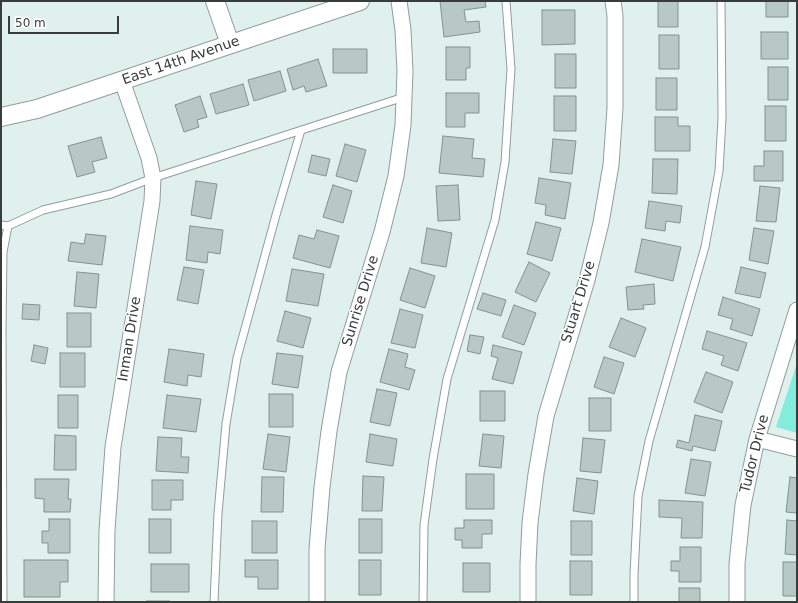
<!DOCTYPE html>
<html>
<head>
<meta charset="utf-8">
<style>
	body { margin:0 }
	#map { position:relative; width:798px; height:603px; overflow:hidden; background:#e0f0ed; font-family:"DejaVu Sans",sans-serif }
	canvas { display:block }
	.frame { position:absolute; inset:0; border:2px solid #363d3b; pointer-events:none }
	.scale { position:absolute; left:8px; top:16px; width:111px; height:18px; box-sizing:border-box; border:2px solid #363d3b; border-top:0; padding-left:5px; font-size:12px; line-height:14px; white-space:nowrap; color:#363d3b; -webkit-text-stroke:3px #fff; paint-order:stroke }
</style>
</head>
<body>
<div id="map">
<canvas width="798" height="603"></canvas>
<div class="frame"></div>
<div class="scale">50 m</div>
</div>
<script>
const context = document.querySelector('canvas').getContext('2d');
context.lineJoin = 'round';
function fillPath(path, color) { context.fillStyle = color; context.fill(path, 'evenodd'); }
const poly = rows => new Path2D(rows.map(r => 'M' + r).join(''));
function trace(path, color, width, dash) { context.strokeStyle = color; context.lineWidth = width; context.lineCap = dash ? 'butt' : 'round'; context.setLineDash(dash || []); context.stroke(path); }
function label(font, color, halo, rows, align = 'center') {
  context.font = font + ' "DejaVu Sans",sans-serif'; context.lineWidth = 3; context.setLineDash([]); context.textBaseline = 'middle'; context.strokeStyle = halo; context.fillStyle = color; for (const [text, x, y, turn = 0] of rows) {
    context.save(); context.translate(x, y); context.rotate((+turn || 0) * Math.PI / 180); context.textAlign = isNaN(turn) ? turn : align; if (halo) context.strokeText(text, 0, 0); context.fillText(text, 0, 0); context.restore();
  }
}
fillPath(poly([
	[797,363,797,433,776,427]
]), '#83ecdc');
const building = poly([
	[440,1,485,1,486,7,464,10,466,22,479,21,480,32,444,37,440,1],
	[658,1,678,1,678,27,658,27,658,1],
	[766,1,788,1,788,17,766,17,766,1],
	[542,10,575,10,575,44,542,45,542,10],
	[761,32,788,32,788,59,761,59,761,32],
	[659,35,679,35,679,69,659,69,659,35],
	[446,47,470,47,470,68,466,68,466,80,446,80,446,47],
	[333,49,367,49,367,73,333,73,333,49],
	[555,54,576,54,576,88,555,88,555,54],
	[318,59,327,86,306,92,304,86,293,90,287,69,318,59],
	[768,67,788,67,788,100,768,100,768,67],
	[280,71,286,91,254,101,248,80,280,71],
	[656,78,677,78,677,110,656,110,656,78],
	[243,84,249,105,216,114,210,94,243,84],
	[446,93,479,93,479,113,465,113,465,127,446,127,446,93],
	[200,96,207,117,197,120,199,127,184,132,175,105,200,96],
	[554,96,576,96,576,131,554,131,554,96],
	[765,106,786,106,786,141,765,141,765,106],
	[655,117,678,117,678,126,690,126,690,151,655,151,655,117],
	[443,136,474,139,472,158,485,159,483,177,439,173,443,136],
	[101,137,107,158,92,162,95,172,77,177,68,146,101,137],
	[553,139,576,141,572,174,550,172,553,139],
	[345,144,366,150,357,182,336,176,345,144],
	[764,151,783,151,783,181,754,181,754,166,764,166,764,151],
	[312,155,330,159,326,176,308,172,312,155],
	[653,159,678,159,677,194,652,193,653,159],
	[539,178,571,183,565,219,545,215,546,205,535,203,539,178],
	[196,181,217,184,211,219,191,215,196,181],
	[333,185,352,191,343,223,323,217,333,185],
	[458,185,460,220,438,221,436,186,458,185],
	[760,186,780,188,776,222,756,221,760,186],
	[649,201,682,206,680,223,666,221,665,231,645,228,649,201],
	[536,222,561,228,552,261,527,254,536,222],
	[190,226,223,230,220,254,208,252,207,263,186,260,190,226],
	[427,228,452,233,446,267,421,263,427,228],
	[754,228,774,231,768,264,749,260,754,228],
	[317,230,339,236,330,268,293,258,299,235,314,239,317,230],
	[86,234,106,236,102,265,68,261,71,242,84,244,86,234],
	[642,239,681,247,673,281,635,272,642,239],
	[529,262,550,273,536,302,515,292,529,262],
	[184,267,204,270,198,304,177,300,184,267],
	[741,267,766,273,760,298,735,293,741,267],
	[410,268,435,276,425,308,400,300,410,268],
	[292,269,324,274,318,306,286,301,292,269],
	[77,272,99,274,96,308,74,306,77,272],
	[654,284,655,304,643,305,644,309,628,310,626,287,654,284],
	[483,293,506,300,501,316,477,309,483,293],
	[723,297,760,309,752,336,730,329,733,319,718,315,723,297],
	[23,304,40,305,39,320,22,319,23,304],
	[514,305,536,313,524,345,502,337,514,305],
	[400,309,423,315,415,348,391,343,400,309],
	[285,311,311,318,303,348,277,341,285,311],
	[67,313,91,313,91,347,67,347,67,313],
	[621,318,646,328,635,357,609,347,621,318],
	[707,331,747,343,738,371,721,365,724,356,702,349,707,331],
	[470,335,484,337,480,354,467,351,470,335],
	[34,345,48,348,45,364,31,361,34,345],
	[493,345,522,352,513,384,492,379,498,358,491,356,493,345],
	[169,349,204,354,201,377,188,375,187,386,164,382,169,349],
	[389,349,408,354,405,367,415,370,409,390,380,382,389,349],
	[60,353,85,353,85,387,60,387,60,353],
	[277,353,303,356,298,388,272,384,277,353],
	[604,357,624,363,614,394,594,387,604,357],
	[706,372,733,382,722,413,694,402,706,372],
	[377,389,397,393,390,426,370,422,377,389],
	[480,391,505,391,505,421,480,421,480,391],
	[269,394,293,394,293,427,269,427,269,394],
	[58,395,78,395,78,428,58,428,58,395],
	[167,395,201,399,196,432,163,428,167,395],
	[589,398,611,398,611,431,589,431,589,398],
	[695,415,722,421,715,451,693,446,692,451,676,447,678,440,689,443,695,415],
	[268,434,290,437,286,472,263,469,268,434],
	[370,434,397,439,393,466,366,462,370,434],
	[483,434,504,436,501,468,479,466,483,434],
	[55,435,76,436,76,470,54,470,55,435],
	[158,437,182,438,181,457,189,457,188,473,156,471,158,437],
	[583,438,605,440,601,473,580,471,583,438],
	[691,459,711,462,705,496,685,493,691,459],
	[466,474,494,474,494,509,466,509,466,474],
	[363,476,384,477,382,511,362,511,363,476],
	[262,477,284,477,283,512,261,512,262,477],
	[790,477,797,478,797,513,786,512,790,477],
	[577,478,598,481,594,514,573,511,577,478],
	[35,479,69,479,68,499,71,499,70,512,44,512,44,499,35,498,35,479],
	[152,480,183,480,183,500,171,500,171,510,152,510,152,480],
	[659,500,703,502,702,538,681,538,682,518,659,517,659,500],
	[49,519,70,519,70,553,48,553,48,543,42,543,42,531,49,531,49,519],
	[149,519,171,519,171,553,149,553,149,519],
	[359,519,382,519,382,553,359,553,359,519],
	[464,520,492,520,492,534,482,534,482,548,462,548,462,540,455,540,455,528,464,528,464,520],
	[787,520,797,521,797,555,785,554,787,520],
	[252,521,277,521,277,553,252,553,252,521],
	[571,521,592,521,592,555,571,555,571,521],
	[680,547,701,547,701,582,679,582,679,571,671,571,671,561,680,561,680,547],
	[24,560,68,560,68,582,60,582,60,597,24,597,24,560],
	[245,560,278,560,278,589,258,589,258,577,245,577,245,560],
	[359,560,381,560,381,595,359,595,359,560],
	[570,561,592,561,592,595,570,595,570,561],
	[783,562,797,562,797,596,783,596,783,562],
	[463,563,490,563,490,592,463,592,463,563],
	[151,564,189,564,189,592,151,592,151,564],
	[679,588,700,588,700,602,679,602,679,588],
	[147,601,170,601,170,602,147,602,147,601]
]);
fillPath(building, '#b8c8c5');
trace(building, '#83928f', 1);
const service = poly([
	[1,225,8,226,43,210,111,194,153,178,404,97],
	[3,602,2,330,3,252,8,226],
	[214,602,218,513,226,424,237,358,276,215,301,130],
	[423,602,424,525,433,459,447,379,495,220,505,162,511,69,506,1],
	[634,602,634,574,638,496,649,441,705,247,719,171,722,118,721,1]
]);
const minor = poly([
	[757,439,797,449],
	[106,602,107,530,113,447,152,201,153,178,149,158,122,81],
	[317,602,317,549,322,487,329,431,339,372,382,232,396,176,403,125,405,71,403,30,399,1],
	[528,602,528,564,530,523,536,474,546,416,587,280,601,223,611,165,615,108,615,16,613,1],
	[737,602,737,564,743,505,757,439,797,310]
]);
const tertiary = poly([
	[215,1,230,44],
	[1,117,37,109,360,1]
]);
trace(service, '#8f9e9b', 9);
trace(minor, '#8f9e9b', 17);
trace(tertiary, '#8f9e9b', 20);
trace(service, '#fff', 7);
trace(minor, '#fff', 15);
trace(tertiary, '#fff', 18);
label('14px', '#363d3b', '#fff', [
	["East 14th Avenue",181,61,-19],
	["Sunrise Drive",361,301,-73],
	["Stuart Drive",579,302,-73],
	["Inman Drive",130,339,-81],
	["Tudor Drive",755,454,-76]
]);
</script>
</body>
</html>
